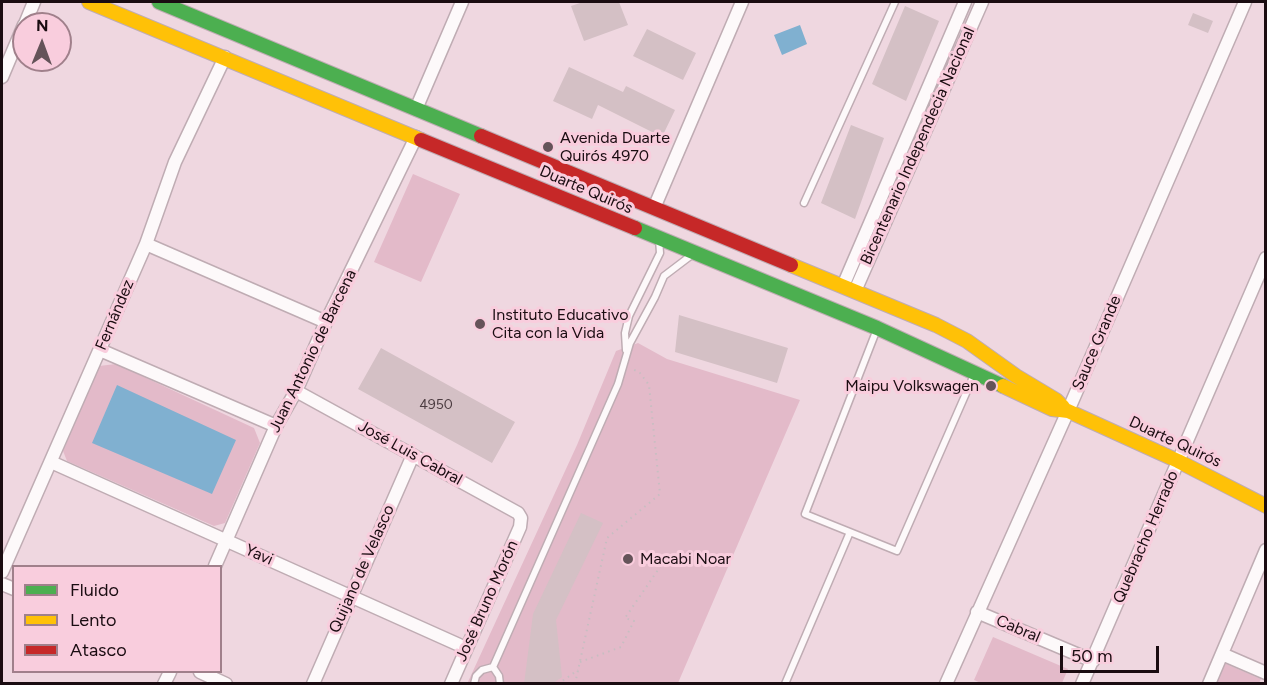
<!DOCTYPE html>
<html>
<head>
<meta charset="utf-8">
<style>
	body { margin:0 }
	#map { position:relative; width:1267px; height:685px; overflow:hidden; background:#efd7e0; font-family:Figtree,sans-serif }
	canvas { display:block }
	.frame { position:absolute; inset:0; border:3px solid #1a0c11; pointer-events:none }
	.legend { position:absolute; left:12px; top:565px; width:210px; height:108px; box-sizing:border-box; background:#f9cddd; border:2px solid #a0808b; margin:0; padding:8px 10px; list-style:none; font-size:18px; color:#1a0c11 }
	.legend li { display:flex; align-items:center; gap:12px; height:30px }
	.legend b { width:30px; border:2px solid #a0808b }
	.north { position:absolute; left:12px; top:12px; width:60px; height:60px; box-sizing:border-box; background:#f9cddd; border:2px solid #a0808b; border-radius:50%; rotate:1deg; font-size:16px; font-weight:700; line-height:24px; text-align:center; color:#1a0c11 }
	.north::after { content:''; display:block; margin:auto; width:21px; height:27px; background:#655359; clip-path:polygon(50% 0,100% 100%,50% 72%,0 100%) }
	.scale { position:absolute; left:1060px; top:646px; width:99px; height:27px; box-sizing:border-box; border:3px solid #1a0c11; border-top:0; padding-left:8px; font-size:18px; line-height:21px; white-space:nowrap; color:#1a0c11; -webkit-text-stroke:4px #f9cddd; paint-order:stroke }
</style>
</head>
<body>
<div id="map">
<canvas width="1267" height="685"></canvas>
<div class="frame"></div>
<ul class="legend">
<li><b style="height:8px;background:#4caf50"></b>Fluido</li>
<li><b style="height:8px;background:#ffc107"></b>Lento</li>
<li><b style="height:8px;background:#c62828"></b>Atasco</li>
</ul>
<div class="north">N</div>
<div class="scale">50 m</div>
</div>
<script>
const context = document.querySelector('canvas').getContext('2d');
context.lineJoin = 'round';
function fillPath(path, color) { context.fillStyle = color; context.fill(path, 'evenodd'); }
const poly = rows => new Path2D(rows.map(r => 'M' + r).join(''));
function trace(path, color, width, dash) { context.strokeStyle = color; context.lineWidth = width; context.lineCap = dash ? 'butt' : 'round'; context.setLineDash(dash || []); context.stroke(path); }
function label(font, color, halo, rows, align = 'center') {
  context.font = font + ' Figtree,sans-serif'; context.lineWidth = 6; context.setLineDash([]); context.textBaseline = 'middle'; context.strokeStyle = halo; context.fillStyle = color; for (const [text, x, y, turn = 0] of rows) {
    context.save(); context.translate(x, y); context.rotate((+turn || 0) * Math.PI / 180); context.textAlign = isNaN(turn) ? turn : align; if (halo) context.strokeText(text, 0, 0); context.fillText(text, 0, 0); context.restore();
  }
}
fillPath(poly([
	[413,174,460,194,421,282,374,262],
	[638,343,667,359,800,400,678,683,467,684,577,445,616,351],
	[116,364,254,428,260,443,225,523,214,526,67,461,63,451,99,366],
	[993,637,1068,669,1062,683,983,684,974,680],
	[1224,663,1261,679,1259,683,1215,684]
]), '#e3bac9');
fillPath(poly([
	[800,25,807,44,782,55,774,35],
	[117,385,236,440,212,494,92,443]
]), '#80b0d0');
fillPath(poly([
	[583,2,619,2,628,25,584,41,571,6],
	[905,6,939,21,906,101,872,84],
	[1193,13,1213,21,1208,33,1188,25],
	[647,29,696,53,683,80,633,56],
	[569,67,623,92,626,86,675,110,662,137,598,105,592,119,553,101],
	[851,125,884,138,855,219,821,203],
	[679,315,788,348,777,383,675,352],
	[381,348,515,422,492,463,358,389],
	[581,513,603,523,556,620,562,677,552,684,524,684,533,614]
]), '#d4c0c5');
const lane = poly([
	[804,203,895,2],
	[877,329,805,514,897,551,974,375],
	[626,350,625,333,629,316,660,253,659,239],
	[493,667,618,384,630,343,655,297,664,276,693,254],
	[493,667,499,676,500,684],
	[474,684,476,676,482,670,493,667],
	[785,684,850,532]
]);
const street = poly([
	[25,24,34,2],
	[2,77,24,25],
	[416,109,462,2],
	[654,208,742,2],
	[146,244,326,322],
	[843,286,965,2],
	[855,291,982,2],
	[100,350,276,426],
	[296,391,518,513,521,518,520,527,451,684],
	[51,462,466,648],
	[215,566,276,426,296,391,326,322,416,137],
	[2,572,146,244,175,162,225,57],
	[2,584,14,589],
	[977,612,1093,661],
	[1222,654,1266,673],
	[200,672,226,684],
	[164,684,170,672],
	[313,684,413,455],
	[946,684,1068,411,1245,2],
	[1082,684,1266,258],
	[1209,684,1266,550]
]);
const fast = poly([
	[159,2,481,136],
	[635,228,877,328,1003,386]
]);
const slow = poly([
	[89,2,421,140],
	[791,265,936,325,967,341,1016,376,1056,400,1063,407],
	[1003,386,1052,409,1068,411,1178,461,1266,506]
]);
const jam = poly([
	[481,136,791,265],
	[421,140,635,228]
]);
trace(lane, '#bfacb3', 9);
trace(street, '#bfacb3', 15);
trace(fast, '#bfacb3', 16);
trace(slow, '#bfacb3', 16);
trace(jam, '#bfacb3', 16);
trace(poly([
	[580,662,621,647,634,621,625,618,662,564],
	[558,684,578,670],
	[575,684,607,538,660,494,649,385,640,373,631,368]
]), '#c7bec1', 2, [1.5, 4.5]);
trace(lane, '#fdf9fa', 6);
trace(street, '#fdf9fa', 12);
trace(fast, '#4caf50', 14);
trace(slow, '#ffc107', 14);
trace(jam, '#c62828', 14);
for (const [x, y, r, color] of [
	[548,147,6,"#655359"],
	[480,324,6,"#655359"],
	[991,386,6,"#655359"],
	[628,559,6,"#655359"]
]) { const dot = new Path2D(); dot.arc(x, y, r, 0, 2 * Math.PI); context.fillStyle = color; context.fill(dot); trace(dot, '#f9cddd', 2); }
label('14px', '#4c3c41', null, [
	["4950",436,405]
]);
label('16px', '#1a0c11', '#f9cddd', [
	["Avenida Duarte",560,138],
	["Quirós 4970",560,156],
	["Instituto Educativo",492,315],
	["Cita con la Vida",492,333],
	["Maipu Volkswagen",979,386,"right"],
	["Macabi Noar",640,559]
], 'left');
label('16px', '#1a0c11', '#f9cddd', [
	["Bicentenario Independecia Nacional",918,146,-66],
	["Duarte Quirós",586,190,23],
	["Fernández",115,315,-67],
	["Sauce Grande",1097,343,-67],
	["Juan Antonio de Barcena",313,351,-64],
	["Duarte Quirós",1175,442,25],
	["José Luis Cabral",410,453,29],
	["Quebracho Herrado",1146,537,-67],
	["Yavi",259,555,24],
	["Quijano de Velasco",362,569,-66],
	["José Bruno Morón",487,601,-66],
	["Cabral",1018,629,23]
]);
</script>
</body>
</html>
